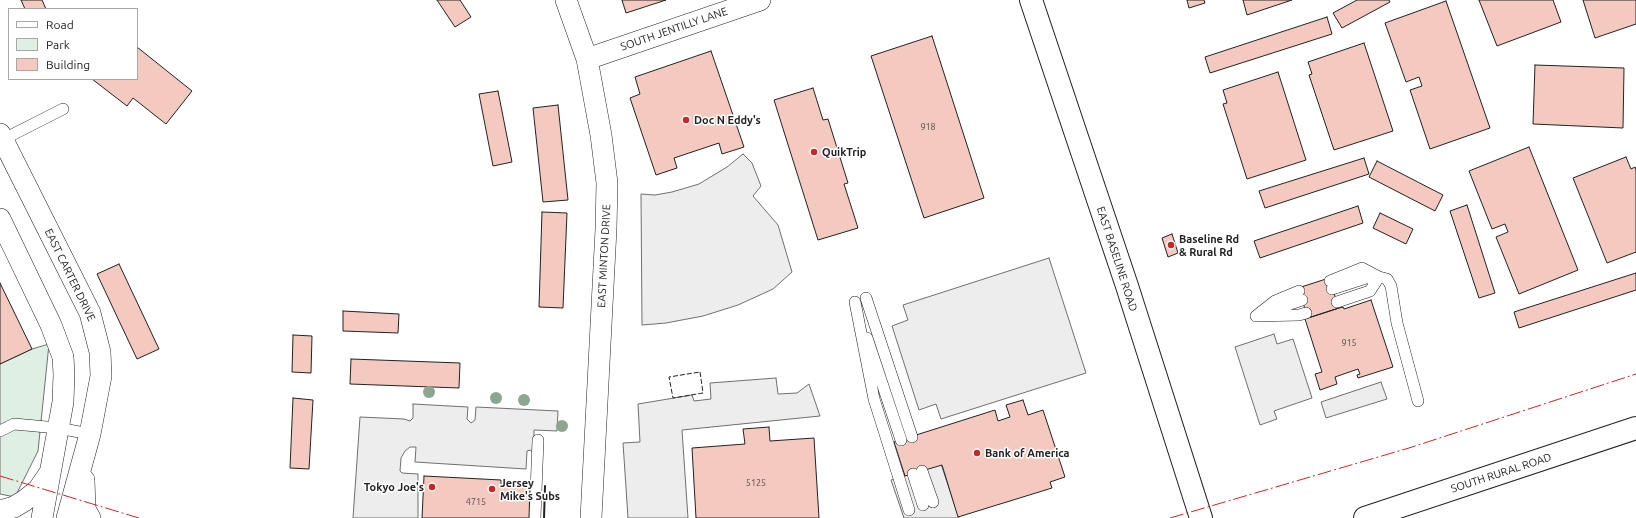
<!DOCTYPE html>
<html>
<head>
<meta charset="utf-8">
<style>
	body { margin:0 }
	#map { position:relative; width:1636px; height:518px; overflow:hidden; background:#fff; font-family:Ubuntu,sans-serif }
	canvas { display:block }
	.legend { position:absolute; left:8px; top:8px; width:130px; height:72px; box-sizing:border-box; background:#fff; border:1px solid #a7a7a7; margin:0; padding:5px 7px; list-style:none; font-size:12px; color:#222 }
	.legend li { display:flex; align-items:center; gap:8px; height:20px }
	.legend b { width:20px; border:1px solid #a7a7a7 }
</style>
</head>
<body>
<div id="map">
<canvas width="1636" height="518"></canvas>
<ul class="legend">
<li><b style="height:5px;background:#fff"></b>Road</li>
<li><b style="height:11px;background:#e0efe3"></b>Park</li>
<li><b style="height:11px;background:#f3c9c0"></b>Building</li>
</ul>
</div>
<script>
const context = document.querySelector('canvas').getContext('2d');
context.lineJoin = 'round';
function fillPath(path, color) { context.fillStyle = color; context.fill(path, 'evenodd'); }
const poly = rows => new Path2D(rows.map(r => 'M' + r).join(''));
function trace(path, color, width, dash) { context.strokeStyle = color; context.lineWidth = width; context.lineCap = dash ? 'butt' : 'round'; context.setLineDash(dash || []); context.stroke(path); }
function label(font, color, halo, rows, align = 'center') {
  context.font = font + ' Ubuntu,sans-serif'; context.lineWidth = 3; context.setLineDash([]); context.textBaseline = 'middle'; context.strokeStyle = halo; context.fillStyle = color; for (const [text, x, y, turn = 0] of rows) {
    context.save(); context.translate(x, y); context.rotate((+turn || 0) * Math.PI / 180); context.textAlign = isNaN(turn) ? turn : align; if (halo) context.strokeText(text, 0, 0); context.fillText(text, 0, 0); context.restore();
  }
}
const green = poly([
	[49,344,38,451,15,497,0,494,0,364,32,349,49,344]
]);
fillPath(green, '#e0efe3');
trace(green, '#6f6f6f', 1);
const parking = poly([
	[743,154,752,163,761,186,753,196,778,225,792,272,773,289,738,305,703,316,666,323,642,325,641,194,655,195,672,192,699,184,727,167,743,154],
	[1049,258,1086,373,941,419,936,404,919,410,892,326,908,320,903,305,1049,258],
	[1274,334,1277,344,1293,339,1312,398,1274,411,1277,419,1260,425,1235,347,1274,334],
	[776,378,778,394,797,393,809,384,820,416,682,430,688,518,628,518,623,443,640,442,638,404,692,395,694,401,711,399,710,383,776,378],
	[1381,382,1387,399,1326,418,1321,402,1381,382],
	[413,404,468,407,467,419,471,423,475,420,476,407,558,411,557,431,534,430,534,453,530,450,527,451,526,469,415,462,416,447,410,447,405,451,401,458,400,471,402,473,418,474,418,518,353,518,360,417,404,419,410,421,413,418,413,404],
	[941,464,959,518,904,518,891,480,941,464]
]);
fillPath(parking, '#ededed');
trace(parking, '#6f6f6f', 1);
const building = poly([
	[21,0,42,0,46,9,25,9,21,0],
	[437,0,460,0,471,17,455,27,437,0],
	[622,0,666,0,626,13,622,0],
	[1187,0,1204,0,1205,3,1189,8,1187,0],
	[1243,0,1292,0,1247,15,1243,0],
	[1357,0,1389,0,1390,2,1342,28,1333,13,1357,0],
	[1479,0,1553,0,1561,22,1497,46,1479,0],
	[1583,0,1636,0,1636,24,1595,38,1583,0],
	[1446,1,1490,128,1430,149,1410,90,1422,86,1419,77,1406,82,1385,23,1446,1],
	[1327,17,1332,34,1210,73,1205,57,1327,17],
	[932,36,984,198,924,218,871,56,932,36],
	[1364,43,1393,131,1334,150,1309,75,1312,74,1308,62,1364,43],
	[137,47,192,91,166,124,133,98,127,106,92,79,137,79,137,47],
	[711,51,744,147,722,154,719,143,674,158,677,168,656,175,630,98,640,94,635,77,711,51],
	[1535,65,1624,68,1623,128,1533,124,1535,65],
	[1278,72,1306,160,1247,179,1223,104,1227,103,1223,90,1278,72],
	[813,88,823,120,828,119,848,183,844,184,858,228,818,240,774,100,813,88],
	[498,91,512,162,493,166,479,94,498,91],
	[558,105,568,200,543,202,533,108,558,105],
	[1529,147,1578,270,1519,294,1496,237,1508,232,1505,224,1492,229,1469,171,1529,147],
	[1626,157,1631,169,1635,167,1636,170,1636,252,1607,263,1573,178,1626,157],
	[1364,158,1369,174,1265,208,1259,191,1364,158],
	[1377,161,1443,195,1435,211,1369,177,1377,161],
	[1467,205,1495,293,1479,298,1450,211,1467,205],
	[1358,206,1363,223,1260,258,1254,241,1358,206],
	[542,212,567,213,563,308,539,307,542,212],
	[1380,213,1413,229,1406,244,1373,228,1380,213],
	[1172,234,1178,253,1168,257,1162,238,1172,234],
	[119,264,159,349,137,359,97,274,119,264],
	[1636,273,1636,290,1519,328,1514,312,1636,273],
	[1329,278,1339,308,1308,318,1298,288,1329,278],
	[0,283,32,349,0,364,0,283],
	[1371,300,1393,367,1358,378,1357,375,1360,374,1358,369,1335,377,1337,384,1320,390,1315,374,1322,372,1305,319,1339,308,1343,307,1344,309,1371,300],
	[343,311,399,314,398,333,343,331,343,311],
	[293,335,312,336,311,373,292,372,293,335],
	[351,359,460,363,459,388,350,384,351,359],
	[293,398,313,400,309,469,290,468,293,398],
	[1023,400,1028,415,1043,410,1065,477,1050,482,1052,488,958,517,942,465,905,476,894,442,995,410,998,421,1010,417,1006,405,1023,400],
	[769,427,770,441,814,438,819,518,696,518,692,448,745,444,743,429,769,427],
	[424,476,501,480,501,485,530,486,529,518,422,518,424,476]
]);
fillPath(building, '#f3c9c0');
trace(building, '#222', 1);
const lane = poly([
	[0,141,63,109],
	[1330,281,1362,268,1379,277,1370,291,1337,302],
	[1332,289,1366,278,1379,277,1387,279,1391,286,1397,323,1418,401],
	[866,298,912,437],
	[855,302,874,399,909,510],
	[1275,309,1302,300],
	[1256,316,1299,315,1306,313],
	[1256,316,1275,301,1299,291],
	[867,338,901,440],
	[0,431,14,424,58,428,90,434],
	[922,471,933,502],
	[913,474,923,505],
	[535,518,538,440]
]);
const street = poly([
	[566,0,587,59,601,135,607,183,606,229,591,518],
	[587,59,760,0],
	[0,134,90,313,100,352,101,376,90,434,67,518],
	[0,219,51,325,63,357,64,374,63,402,42,518],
	[84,480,85,509,90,518],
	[0,511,14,507,24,501,38,490,49,474]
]);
const secondary = poly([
	[1365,518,1636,428]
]);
const primary = poly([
	[1031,0,1127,286,1201,518]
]);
trace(lane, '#222', 12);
trace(street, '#222', 22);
trace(secondary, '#222', 24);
trace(primary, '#222', 24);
trace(lane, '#fff', 11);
trace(street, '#fff', 21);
trace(secondary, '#fff', 22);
trace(primary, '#fff', 22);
trace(poly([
	[700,372,703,393,673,398,669,377,700,372]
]), '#222', 1, [5, 2]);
trace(poly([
	[544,518,545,486]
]), '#222', 2);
trace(poly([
	[0,476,139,518],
	[1170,518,1409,448,1636,374]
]), '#c62828', 1, [14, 3, 2, 3]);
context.fillStyle = '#8da692';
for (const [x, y] of [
	[429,392],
	[496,398],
	[524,400],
	[562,426]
]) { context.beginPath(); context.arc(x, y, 6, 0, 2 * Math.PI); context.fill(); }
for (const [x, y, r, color] of [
	[686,120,4,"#c62828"],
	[814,152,4,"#c62828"],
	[1171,245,4,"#c62828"],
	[977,453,4,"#c62828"],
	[432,487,4,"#c62828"],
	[492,489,4,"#c62828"]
]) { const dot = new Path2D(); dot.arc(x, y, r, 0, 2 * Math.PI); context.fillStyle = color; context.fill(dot); trace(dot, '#fff', 1.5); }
label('9px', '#564c4a', null, [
	["918",928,127],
	["915",1349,343],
	["5125",756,483],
	["4715",476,502]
]);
label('11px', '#222', '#fff', [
	["SOUTH JENTILLY LANE",674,29,-19],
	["EAST MINTON DRIVE",604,256,-87],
	["EAST BASELINE ROAD",1117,259,72],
	["EAST CARTER DRIVE",70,275,64],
	["SOUTH RURAL ROAD",1501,473,-18]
]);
label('bold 11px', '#222', '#fff', [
	["Doc N Eddy's",694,120],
	["QuikTrip",822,152],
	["Baseline Rd",1179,239],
	["& Rural Rd",1179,252],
	["Bank of America",985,453],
	["Jersey",500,483],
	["Mike's Subs",500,496],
	["Tokyo Joe's",424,487,"right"]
], 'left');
</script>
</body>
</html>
